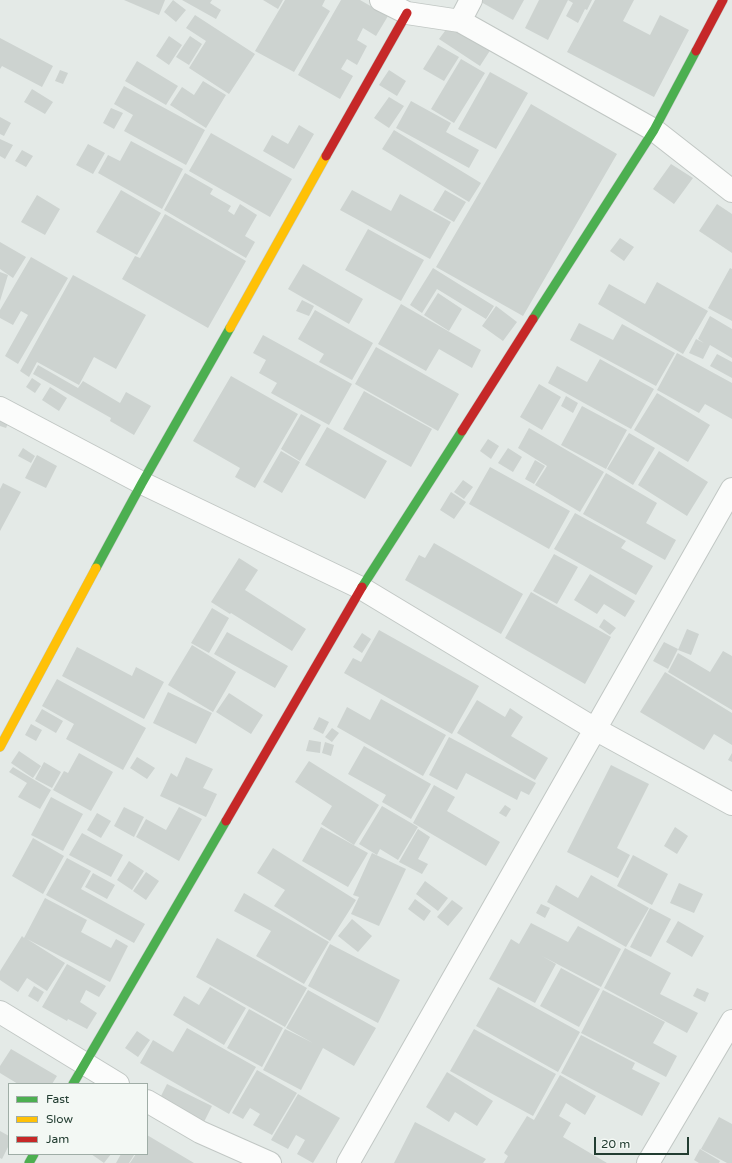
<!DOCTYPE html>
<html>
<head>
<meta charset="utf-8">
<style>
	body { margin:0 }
	#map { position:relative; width:732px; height:1163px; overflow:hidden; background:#e4eae7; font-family:"Varela Round",sans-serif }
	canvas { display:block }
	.legend { position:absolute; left:8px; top:1083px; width:140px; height:72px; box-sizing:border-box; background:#f3f8f4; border:1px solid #9fada6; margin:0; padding:5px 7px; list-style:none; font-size:12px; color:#223d31 }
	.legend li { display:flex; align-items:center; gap:8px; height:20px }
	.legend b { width:20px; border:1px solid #9fada6 }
	.scale { position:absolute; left:594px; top:1137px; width:95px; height:18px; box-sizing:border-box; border:2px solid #223d31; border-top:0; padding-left:5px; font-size:12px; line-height:14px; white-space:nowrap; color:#223d31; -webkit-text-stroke:3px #f3f8f4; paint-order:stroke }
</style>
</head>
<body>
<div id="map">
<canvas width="732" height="1163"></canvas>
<ul class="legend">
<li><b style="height:5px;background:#4caf50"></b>Fast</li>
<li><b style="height:5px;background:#ffc107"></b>Slow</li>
<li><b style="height:5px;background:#c62828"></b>Jam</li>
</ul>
<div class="scale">20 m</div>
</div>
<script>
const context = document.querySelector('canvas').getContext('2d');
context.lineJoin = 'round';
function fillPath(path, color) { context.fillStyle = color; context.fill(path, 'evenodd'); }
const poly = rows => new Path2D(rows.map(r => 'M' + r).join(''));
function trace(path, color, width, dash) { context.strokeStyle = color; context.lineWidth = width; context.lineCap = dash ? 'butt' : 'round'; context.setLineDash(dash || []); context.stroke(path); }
fillPath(poly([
	[124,0,165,0,159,15],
	[173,0,186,10,176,22,164,12],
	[182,0,212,0,210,3,221,10,216,19],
	[263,0,283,0,278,9],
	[285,0,325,0,322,6,330,11,294,72,255,51],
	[341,0,360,0,388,16,376,36,363,28,357,40,367,46,357,65,347,59,341,69,353,76,340,99,298,75],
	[482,0,524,0,513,20,481,2],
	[539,0,592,0,587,10,585,9,578,23,566,16,573,3,568,0,548,40,525,28],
	[595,0,634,0,623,21,650,35,660,15,689,30,654,97,567,52],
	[195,15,255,54,229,94,189,68,206,41,186,28],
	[451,23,491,49,480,66,439,39],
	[169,36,182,45,169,65,156,56],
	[190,36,202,44,189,65,176,57],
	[0,38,53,66,42,87,2,66,0,69],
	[438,45,459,57,444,81,423,69],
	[461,59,485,73,454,123,431,109],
	[137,61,178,86,166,105,125,81],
	[60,70,68,73,63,84,55,81],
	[389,70,406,81,397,96,379,85],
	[490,72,528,93,496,149,458,129],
	[203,81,226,95,206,128,170,105,182,87,194,95],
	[124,86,205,130,186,165,124,131,133,115,114,104],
	[32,89,53,102,45,114,24,102],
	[389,97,404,106,389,128,374,118],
	[411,101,451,123,446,132,479,150,469,168,396,128],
	[531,104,617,154,523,316,436,267],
	[111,108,123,113,114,129,103,123],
	[0,117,11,123,4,136,0,134],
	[299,125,314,134,294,169,263,151,272,135,288,144],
	[394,130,481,183,469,202,382,149],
	[211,133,292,179,270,217,189,171],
	[0,139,13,145,5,159,0,156],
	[131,141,183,169,162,209,98,173,108,155,120,161],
	[88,144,105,153,93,174,76,165],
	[22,150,33,156,26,167,15,161],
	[671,164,693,178,674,204,653,189],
	[185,173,213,189,210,194,231,206,228,211,234,215,240,204,257,215,245,236,255,242,246,258,164,210],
	[121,190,161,213,137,255,96,232],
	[352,190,391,211,400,194,451,222,430,259,340,210],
	[445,190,466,202,454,222,433,210],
	[37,195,60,209,45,235,21,222],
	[717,204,732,214,732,253,699,231],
	[165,214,246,261,208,328,122,279,135,256,140,258],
	[368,229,424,260,401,301,345,270],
	[620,238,634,247,624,261,610,251],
	[0,242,26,257,13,278,0,269],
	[31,257,68,278,18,364,5,356,28,315,21,311,13,325,0,318,0,310],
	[303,264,363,299,349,324,288,289],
	[433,268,494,306,486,319,437,289,422,313,410,305],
	[730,268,732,269,732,321,708,308],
	[0,272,8,275,0,301],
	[73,275,146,315,116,369,94,357,79,385,37,362,29,377,20,371],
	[657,282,708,311,683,354,598,304,609,284,645,304],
	[438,293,462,309,449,331,424,315],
	[302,300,314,306,309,316,296,311],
	[401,304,481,350,472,368,439,349,426,371,378,344],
	[496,306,517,322,503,341,482,326],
	[315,310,373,343,352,380,319,362,324,354,298,339],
	[710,316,732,329,732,358,710,345,703,359,689,353,696,339,704,343,698,339],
	[579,323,613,340,622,324,675,353,656,386,570,340],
	[263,335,352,384,329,425,271,393,277,383,259,373,266,360,253,353],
	[376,347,459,394,438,431,355,384],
	[677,353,732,383,732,419,705,404,699,413,657,390],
	[717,354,732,362,732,378,710,366],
	[600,359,654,389,631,429,548,383,557,366,587,382],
	[38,365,78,388,83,381,120,403,126,392,151,406,134,435,110,421,111,418,33,374],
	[231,376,298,414,255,488,235,477,240,468,193,441],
	[32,378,41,384,35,393,26,387],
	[539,384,561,397,542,430,520,417],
	[50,387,67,398,59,411,42,400],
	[364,391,432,429,411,467,343,429],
	[657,393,710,425,688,462,634,430],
	[566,396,578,403,573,413,561,406],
	[582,406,627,430,606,469,561,445],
	[0,413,11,417,6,428,0,426],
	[301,414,321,425,300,461,281,449],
	[327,427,387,461,365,499,305,465],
	[529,428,604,472,580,512,535,485,547,466,518,448],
	[629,433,655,448,633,485,607,469],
	[488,439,499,446,491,459,480,451],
	[23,448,35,456,31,463,18,456],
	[508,448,522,457,513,472,498,463],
	[281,451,300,462,282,493,263,482],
	[659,451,708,482,687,516,638,485],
	[37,455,57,466,46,488,25,478],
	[535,460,545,466,534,484,525,479],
	[490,467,570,511,549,549,469,504],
	[606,473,657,503,646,523,676,540,665,560,583,514],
	[463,480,473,487,464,499,454,492],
	[3,483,21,492,0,531,0,489],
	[451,492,466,502,454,519,440,510],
	[575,513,626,541,621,548,653,566,636,595,554,549],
	[434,543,523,594,501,634,405,580,419,555,425,558],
	[554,554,578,567,557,604,533,591],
	[239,558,258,570,245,590,306,629,292,651,231,613,230,614,211,602],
	[590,574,635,601,625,617,604,604,597,614,574,600],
	[531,592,611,637,585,684,505,638],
	[212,608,229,618,209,653,191,643],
	[604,619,616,628,610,635,599,627],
	[687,629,699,634,691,655,678,650],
	[379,630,479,686,452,734,344,673,353,658,361,662],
	[227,632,288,666,275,688,214,654],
	[362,633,371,639,362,653,353,647],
	[664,642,678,649,668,669,653,661],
	[192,645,236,672,213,712,168,685],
	[77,647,132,676,136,667,164,682,144,719,62,676],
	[723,651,732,656,732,710,668,672,678,653,710,672],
	[665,672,732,713,732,745,714,734,704,750,640,712],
	[57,679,146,728,123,770,66,739,74,724,42,706],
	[168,692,212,713,196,744,153,723],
	[229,693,263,715,251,734,216,712],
	[381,699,446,735,423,776,337,727,347,707,370,720],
	[477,700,505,717,510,708,523,717,511,736,548,758,535,780,457,733],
	[42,709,63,721,56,733,35,721],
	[319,717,329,722,323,734,313,729],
	[31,724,42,730,36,741,25,735],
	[332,728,339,733,332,742,325,737],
	[449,737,536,783,529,795,521,791,517,800,466,773,457,790,429,775],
	[309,740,321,742,320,753,306,751],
	[325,742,334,745,331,756,322,753],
	[364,746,431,784,411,819,382,802,386,795,348,774],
	[19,751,41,766,33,778,11,763],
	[79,753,113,772,91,811,53,790,64,771,68,773],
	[732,753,732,762,728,760],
	[137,757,155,768,147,779,130,768],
	[186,757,213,769,203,788,217,794,206,817,160,796,171,773,177,777],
	[309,761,379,805,354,845,321,824,332,806,295,782],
	[44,762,61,772,52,788,35,779],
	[611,765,649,784,617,848,630,855,618,878,567,852],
	[13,767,51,790,40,809,18,797,27,783,9,772],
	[434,785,455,797,447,811,500,842,486,866,413,823],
	[51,797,83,814,63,851,31,835],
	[505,805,511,809,506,817,499,813],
	[382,806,418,827,398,860,380,849,377,855,359,844],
	[124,807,144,817,134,837,114,826],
	[179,807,202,819,179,861,136,837,146,819,166,830],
	[97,813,111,821,101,838,87,830],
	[321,827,368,853,348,887,302,861],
	[675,827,688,836,677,854,664,846],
	[418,829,430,837,418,859,428,864,422,874,399,862],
	[82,833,123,855,111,877,69,855],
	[33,838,64,856,43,894,12,876],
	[273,848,356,900,330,941,274,906,285,890,257,873],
	[372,853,406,869,379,926,351,914,359,897,353,895],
	[633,855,668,874,652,905,617,886],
	[67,858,91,871,81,889,145,924,134,943,46,895],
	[129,861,144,871,132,890,117,880],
	[146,872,159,881,146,900,133,891],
	[93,873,115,885,107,899,85,887],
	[591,875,649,908,626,947,547,902,556,885,578,898],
	[425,881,448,898,438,911,416,894],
	[679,883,703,894,694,913,670,903],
	[244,893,329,942,304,984,256,956,271,931,234,911],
	[45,898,87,920,81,932,111,948,116,939,128,946,110,982,27,939,65,963,47,991,27,978,18,992,0,980,0,971,22,936,24,938],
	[415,899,431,911,424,921,408,909],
	[452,900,463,908,448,926,437,917],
	[541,904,550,908,545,918,536,913],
	[650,908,671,919,651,957,630,947],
	[352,919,372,936,358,952,338,936],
	[678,921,704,936,692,957,666,942],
	[531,923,568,942,578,926,621,949,601,987,542,956,556,964,535,1003,489,979,511,939,519,944],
	[217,938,307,988,285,1027,196,977],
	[330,944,400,980,378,1023,308,986],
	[625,948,671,973,660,994,698,1013,687,1033,604,988],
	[67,964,106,986,99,997,86,990,80,1002,97,1013,87,1029,68,1019,67,1021,42,1007],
	[561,968,600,989,579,1027,540,1006],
	[34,986,44,992,38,1002,28,996],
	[210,987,246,1008,224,1045,173,1015,184,996,199,1005],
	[498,987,580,1032,558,1072,476,1026],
	[697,988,709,993,705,1002,693,996],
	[308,990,376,1028,354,1066,323,1048,301,1090,263,1070,285,1029,313,1043,286,1028],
	[603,990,665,1022,653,1043,677,1056,666,1077,581,1033],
	[249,1009,283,1028,262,1067,227,1048],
	[187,1028,256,1067,229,1114,140,1063,153,1040,173,1052],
	[474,1029,556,1074,533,1116,450,1071],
	[137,1031,150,1040,138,1057,125,1048],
	[581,1035,635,1063,632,1069,660,1083,642,1116,561,1073],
	[11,1049,57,1076,52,1084,18,1084,0,1073,0,1066],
	[257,1070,297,1093,272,1135,253,1125,260,1114,250,1108,243,1119,232,1113],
	[447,1072,493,1101,477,1126,455,1112,449,1122,426,1107],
	[560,1075,596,1096,585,1115,566,1103,559,1116,571,1123,563,1137,607,1163,504,1163,508,1156,504,1153,527,1116,534,1120],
	[167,1084,212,1106,204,1122,159,1100],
	[298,1094,340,1118,313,1163,297,1154,305,1140,296,1135,288,1149,271,1140],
	[719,1117,732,1124,732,1163,727,1163,701,1149],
	[415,1122,486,1159,483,1163,394,1163],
	[0,1131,9,1136,9,1145,2,1159,0,1158],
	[147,1135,194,1163,130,1163,136,1154,147,1154],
	[700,1149,720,1161,719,1163,699,1163,694,1160],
	[91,1154,111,1154,104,1163],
	[121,1154,132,1154,134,1155,129,1163,116,1163]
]), '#cdd3d0');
const street = poly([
	[381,0,407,13,460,21,654,130,732,191],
	[460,21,471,0],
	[0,408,142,483,361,588,595,729,732,804],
	[0,1012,118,1084],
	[147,1101,200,1132,270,1163],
	[348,1163,732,489],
	[648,1163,732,1021]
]);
const fast = poly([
	[533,319,654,130,696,51],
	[96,568,142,483,230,328],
	[362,587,462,431],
	[73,1084,226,821],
	[29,1163,34,1154]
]);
const slow = poly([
	[230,328,326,156],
	[0,747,96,568]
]);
const jam = poly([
	[696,51,723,0],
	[326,156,407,13],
	[462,431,533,319],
	[226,821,362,587]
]);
trace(street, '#c1c7c4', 24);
trace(fast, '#c0c7c4', 10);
trace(slow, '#c0c7c4', 10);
trace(jam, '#c0c7c4', 10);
trace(street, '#fbfcfb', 22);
trace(fast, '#4caf50', 9);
trace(slow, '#ffc107', 9);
trace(jam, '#c62828', 9);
</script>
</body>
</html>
